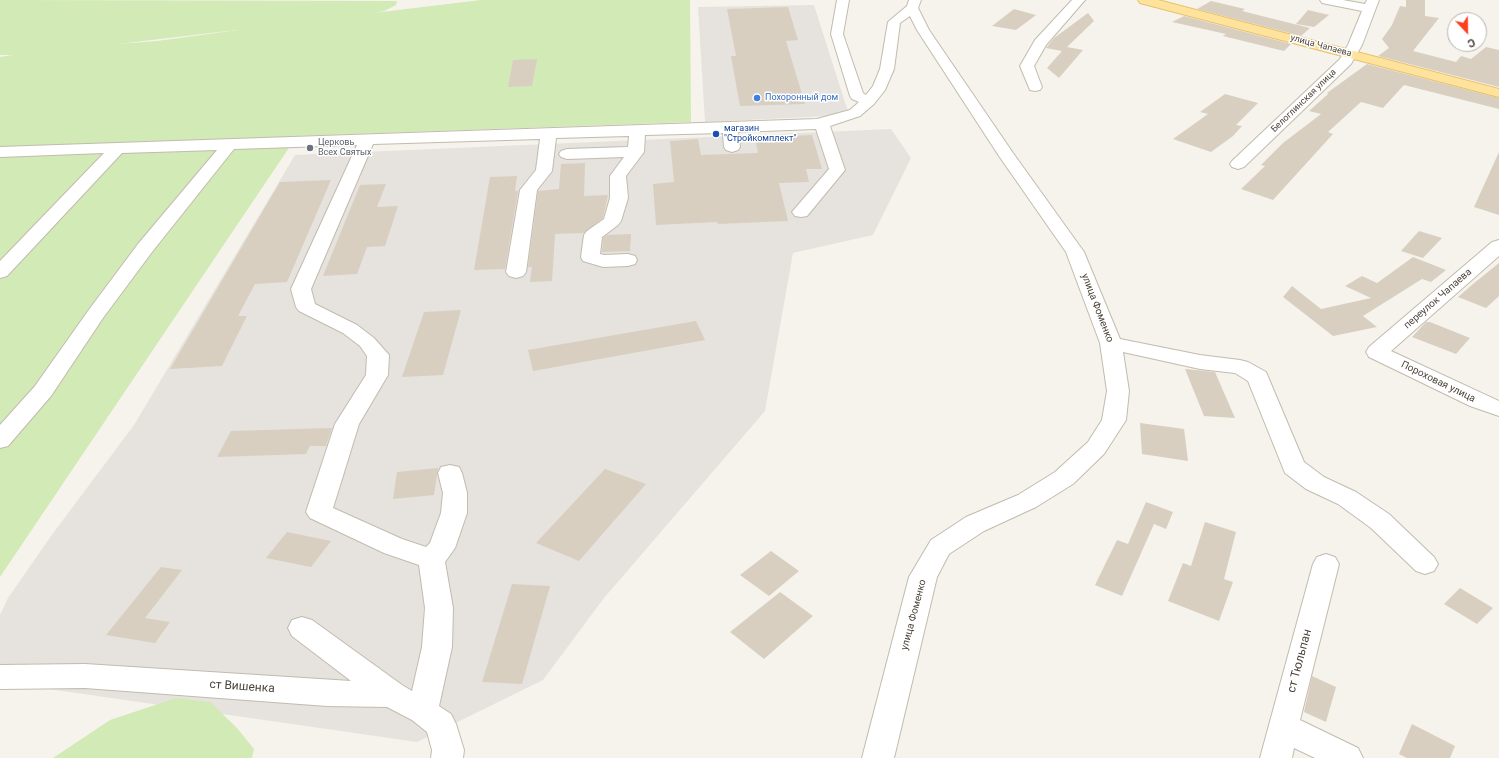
<!DOCTYPE html>
<html>
<head>
<meta charset="utf-8">
<style>
	body { margin:0 }
	#map { position:relative; width:1499px; height:758px; overflow:hidden; background:#f6f3ec; font-family:Roboto,sans-serif }
	canvas { display:block }
	.north { position:absolute; left:1447px; top:12px; width:40px; height:40px; box-sizing:border-box; background:#fff; border:1px solid #b7b4b0; border-radius:50%; rotate:158deg; font-size:11px; font-weight:700; line-height:16px; text-align:center; color:#4b4439 }
	.north::after { content:''; display:block; margin:auto; width:14px; height:18px; background:#fc3f1d; clip-path:polygon(50% 0,100% 100%,50% 72%,0 100%) }
</style>
</head>
<body>
<div id="map">
<canvas width="1499" height="758"></canvas>
<div class="north">С</div>
</div>
<script>
const context = document.querySelector('canvas').getContext('2d');
context.lineJoin = 'round';
function fillPath(path, color) { context.fillStyle = color; context.fill(path, 'evenodd'); }
const poly = rows => new Path2D(rows.map(r => 'M' + r).join(''));
function trace(path, color, width, dash) { context.strokeStyle = color; context.lineWidth = width; context.lineCap = dash ? 'butt' : 'round'; context.setLineDash(dash || []); context.stroke(path); }
function label(font, color, halo, rows, align = 'center') {
  context.font = font + ' Roboto,sans-serif'; context.lineWidth = 3; context.setLineDash([]); context.textBaseline = 'middle'; context.strokeStyle = halo; context.fillStyle = color; for (const [text, x, y, turn = 0] of rows) {
    context.save(); context.translate(x, y); context.rotate((+turn || 0) * Math.PI / 180); context.textAlign = isNaN(turn) ? turn : align; if (halo) context.strokeText(text, 0, 0); context.fillText(text, 0, 0); context.restore();
  }
}
fillPath(poly([
	[814,5,849,115,705,122,698,7],
	[891,129,911,158,873,235,793,253,765,411,604,598,543,680,417,742,0,682,0,615,8,598,51,536,134,425,295,155]
]), '#e6e2dd');
fillPath(poly([
	[0,0,397,1,396,5,384,11,373,13,481,0,690,0,691,122,297,136,0,577,0,57,13,55,0,55],
	[238,30,157,41,118,44,219,32],
	[176,698,210,702,237,728,254,749,252,758,53,758,110,720]
]), '#d2eab5');
fillPath(poly([
	[1406,0,1425,0,1425,16,1439,18,1413,51,1456,62,1461,56,1471,59,1486,47,1499,50,1499,87,1378,56,1389,48,1382,39,1392,25,1400,6,1406,7],
	[1211,1,1245,9,1242,11,1310,28,1301,36,1197,9],
	[788,7,798,40,786,41,805,104,740,106,731,56,736,56,727,9],
	[1014,9,1036,15,1016,30,992,26],
	[1308,10,1329,15,1314,27,1296,24],
	[1088,13,1094,21,1067,47,1083,50,1059,78,1047,68,1062,51,1046,48,1054,38],
	[1184,16,1291,44,1284,51,1223,36,1226,34,1172,22],
	[537,59,532,86,508,87,513,60],
	[1367,64,1499,98,1499,109,1404,85,1383,108,1361,102,1328,132,1333,134,1273,200,1241,189,1265,166,1261,165,1283,143,1321,114,1309,111,1328,94,1327,93],
	[1225,94,1258,103,1236,125,1242,126,1233,136,1211,152,1173,139,1208,114,1200,112],
	[812,135,822,169,806,169,809,182,779,183,788,221,718,224,717,222,656,225,653,184,674,182,670,141,698,139,701,155,758,153,755,138],
	[1499,152,1499,215,1474,207],
	[585,163,584,196,608,195,603,218,584,233,555,234,552,281,530,282,532,267,528,267,538,191,559,189,561,164],
	[517,176,515,191,518,191,505,269,474,270,490,177],
	[331,180,287,282,255,284,238,316,247,316,222,366,170,369,280,182],
	[386,184,377,207,398,206,385,246,367,247,357,274,323,276,360,185],
	[1419,231,1442,238,1423,258,1401,251],
	[631,234,630,251,602,252,603,238,607,235],
	[1413,257,1446,270,1431,282,1422,279,1363,316,1377,327,1333,336,1283,297,1292,286,1321,309,1371,298,1345,286,1362,276,1377,283],
	[1499,263,1499,296,1486,308,1458,297,1473,284],
	[461,310,443,375,402,377,424,312],
	[696,321,705,340,533,371,528,350],
	[1426,322,1430,322,1470,338,1456,354,1412,337],
	[1185,369,1215,372,1235,418,1204,416],
	[1140,423,1184,429,1188,461,1142,454],
	[332,428,326,446,310,446,306,454,217,457,231,431],
	[438,468,434,495,393,499,397,472],
	[605,469,646,484,579,561,536,543],
	[1146,502,1173,512,1166,529,1154,524,1122,596,1095,585,1117,540,1128,544],
	[1205,522,1236,532,1224,579,1233,582,1219,621,1168,601,1183,563,1191,566],
	[287,532,331,541,311,567,266,558],
	[771,551,799,571,769,596,740,575],
	[161,567,182,570,145,618,170,622,155,643,106,635],
	[512,584,550,586,522,684,482,682],
	[1460,588,1493,608,1477,624,1444,604],
	[780,592,813,616,764,659,730,632],
	[1312,676,1336,687,1326,722,1304,712],
	[1412,724,1455,746,1450,758,1407,758,1399,754]
]), '#d8cfc1');
const minor = poly([
	[837,0,849,0,843,34,863,93,866,95,873,86,880,69,888,22,907,6,909,0,921,0,918,8,929,30,1013,153,1084,252,1120,339,1200,355,1240,360,1248,362,1266,372,1304,462,1324,477,1356,492,1389,514,1434,557,1438,564,1434,571,1425,574,1416,571,1371,528,1338,504,1306,489,1285,473,1248,381,1235,373,1200,369,1123,352,1129,391,1126,420,1104,454,1073,484,1036,507,984,531,949,554,937,577,894,758,862,758,909,577,931,540,966,517,1018,495,1055,472,1088,442,1102,420,1107,391,1100,343,1066,252,999,156,917,30,910,16,900,23,894,69,885,90,874,104,860,116,830,126,845,170,807,216,801,217,795,216,792,212,829,169,816,129,738,132,740,147,738,150,732,152,726,150,724,147,723,133,645,135,644,152,626,176,628,198,621,221,618,225,602,237,600,254,604,255,628,254,635,256,637,260,635,264,628,266,603,267,583,261,581,257,584,235,587,231,604,219,610,198,610,176,624,157,567,159,561,157,559,154,561,151,567,149,628,147,629,136,556,138,552,171,537,190,526,272,523,276,516,278,509,276,506,272,520,190,536,170,540,139,373,144,311,289,315,304,357,325,374,338,389,355,388,375,359,424,333,508,402,539,426,547,430,543,441,513,443,493,438,473,441,467,450,465,459,467,462,473,467,493,467,513,455,548,445,562,453,608,452,647,439,706,451,714,456,724,464,750,463,758,431,758,432,750,427,732,412,720,387,707,327,706,85,688,0,689,0,665,85,664,351,681,292,636,288,628,292,620,302,617,312,620,402,685,412,691,422,647,425,608,419,565,384,553,310,518,306,512,335,424,366,375,367,356,360,346,343,333,299,311,296,307,291,289,357,145,234,149,152,252,103,318,51,396,8,446,0,448,0,425,35,386,88,311,138,244,217,150,122,153,7,276,0,278,0,261,104,153,0,157,0,147,817,119,850,110,859,102,852,99,850,96,831,34,837,0],
	[1072,0,1085,0,1046,45,1034,66,1042,87,1040,90,1035,91,1030,90,1020,66,1035,40,1072,0],
	[1320,0,1343,0,1365,4,1367,0,1379,0,1362,45,1351,64,1244,167,1238,169,1232,167,1230,164,1232,161,1340,59,1348,45,1362,11,1322,3,1320,0],
	[1499,240,1499,256,1391,351,1499,401,1499,416,1470,406,1369,357,1366,352,1369,347,1492,242,1499,240],
	[1326,554,1335,557,1339,564,1300,720,1358,748,1363,758,1315,758,1294,748,1292,758,1260,758,1313,564,1317,557,1326,554]
]);
const major = poly([
	[1138,0,1158,0,1499,89,1499,97,1140,3,1138,0]
]);
trace(minor, '#c2bbae', 2);
trace(major, '#e6c16a', 2);
fillPath(minor, '#fff');
fillPath(major, '#ffe39c');
for (const [x, y, r, color] of [
	[757,98,4,"#3f7fe0"],
	[716,134,4,"#1a4fb4"],
	[310,148,4,"#6b7280"]
]) { const dot = new Path2D(); dot.arc(x, y, r, 0, 2 * Math.PI); context.fillStyle = color; context.fill(dot); trace(dot, '#fff', 1.5); }
label('9px', '#4b4439', '#fff', [
	["улица Чапаева",1321,46,15],
	["Белоглинская улица",1304,101,-44]
]);
label('9px', '#366cbe', '#fff', [
	["Похоронный дом",765,98]
], 'left');
label('9px', '#164399', '#fff', [
	["магазин",724,129],
	["\"Стройкомплект\"",724,139]
], 'left');
label('9px', '#5b616d', '#fff', [
	["Церковь",318,143],
	["Всех Святых",318,153]
], 'left');
label('10px', '#4b4439', '#fff', [
	["переулок Чапаева",1438,299,-41],
	["улица Фоменко",1097,308,69],
	["Пороховая улица",1438,382,26],
	["улица Фоменко",914,615,-75]
]);
label('12px', '#4b4439', '#fff', [
	["ст Тюльпан",1300,661,-75],
	["ст Вишенка",242,687,4]
]);
</script>
</body>
</html>
